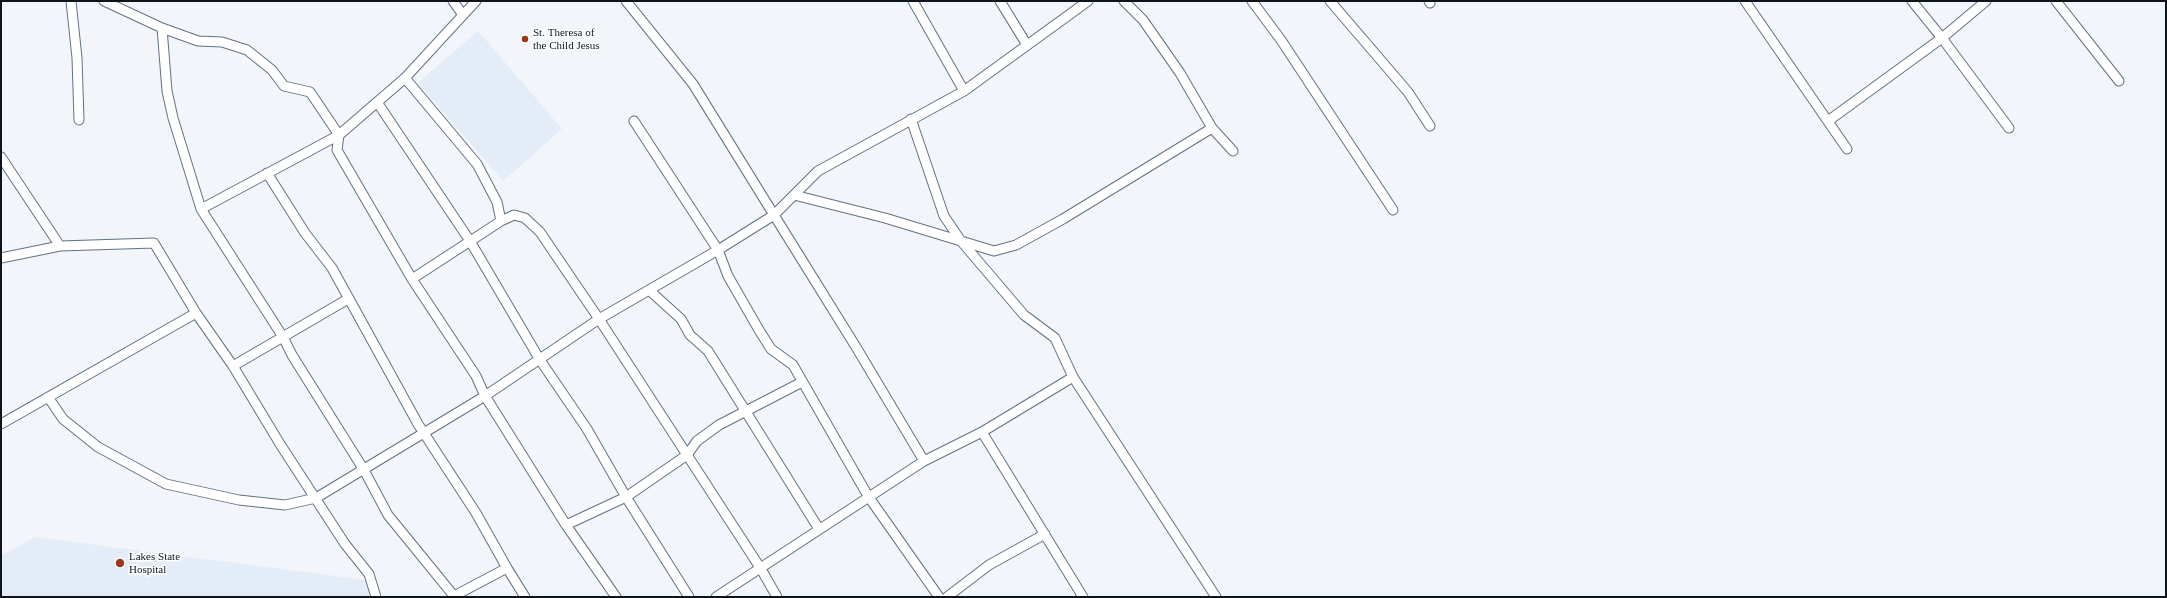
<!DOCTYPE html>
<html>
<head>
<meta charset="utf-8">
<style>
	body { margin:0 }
	#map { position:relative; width:2167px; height:598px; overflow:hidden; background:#f2f6fa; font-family:"Times New Roman",serif }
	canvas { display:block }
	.frame { position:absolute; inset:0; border:2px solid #0e141c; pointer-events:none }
</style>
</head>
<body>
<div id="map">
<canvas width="2167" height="598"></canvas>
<div class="frame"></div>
</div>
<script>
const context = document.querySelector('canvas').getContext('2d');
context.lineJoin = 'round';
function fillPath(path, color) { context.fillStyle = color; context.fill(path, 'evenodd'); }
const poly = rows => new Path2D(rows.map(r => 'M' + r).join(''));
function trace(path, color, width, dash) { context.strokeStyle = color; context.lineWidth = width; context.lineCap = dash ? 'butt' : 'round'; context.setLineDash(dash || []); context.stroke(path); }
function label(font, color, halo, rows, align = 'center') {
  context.font = font + ' "Times New Roman",serif'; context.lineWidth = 3; context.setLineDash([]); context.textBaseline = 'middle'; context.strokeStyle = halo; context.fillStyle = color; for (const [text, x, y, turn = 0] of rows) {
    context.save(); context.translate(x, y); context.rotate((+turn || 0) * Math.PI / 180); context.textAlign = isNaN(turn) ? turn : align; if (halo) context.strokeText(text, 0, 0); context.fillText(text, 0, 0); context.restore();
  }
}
fillPath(poly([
	[478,31,562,129,503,181,418,83],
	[35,537,366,580,369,597,1,597,1,556]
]), '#e3ecf7');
const minor = poly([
	[71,1,77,58,79,120],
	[104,1,162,28,198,41,222,42,247,50,272,70,284,86,310,92,339,135,337,150,412,279,501,221,514,215,525,218,540,232,599,319,761,569,777,597],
	[453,1,463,15],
	[913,1,964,91],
	[1000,1,1027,45],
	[1124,1,1143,20,1180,73,1212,128,1233,151],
	[1252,1,1281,40,1393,210],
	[1330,1,1408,92,1430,126],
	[1429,1,1430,3],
	[1745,1,1847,149],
	[1912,1,1942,38,2009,128],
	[2056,1,2119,81],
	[162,28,167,91,173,118,201,209,283,337,292,355,364,470,388,515,454,596,507,568,525,597],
	[405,78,477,164,497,202,501,221],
	[377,102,470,241,540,360,587,429,626,497,689,597],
	[911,119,944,216,961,241,1024,315,1055,338,1073,377,1216,597],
	[634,121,718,250,728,276,759,330,771,349,793,365,868,496,939,597],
	[1828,121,1942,38,1986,1],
	[1,157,60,246],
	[267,173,305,233,332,268,418,424,476,513,507,568],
	[794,195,885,218,994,251,1016,245,1063,219,1212,128],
	[201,209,339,135,405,78,476,1],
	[1,258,60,246,154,243,196,313,233,366,280,444,345,544,369,574,376,597],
	[412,279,476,376,485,396,566,525,616,597],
	[649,290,681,319,690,335,708,351,819,529],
	[233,366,348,299],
	[48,397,63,419,98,447,166,484,239,500,285,505,316,498,485,396,599,319,718,250,774,215,693,84,626,1],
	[1,424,196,313],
	[982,432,1083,597],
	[924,461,982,432,1073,377],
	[566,525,626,497,687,455,697,441,719,425,802,382],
	[716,597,924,461,856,347,774,215,818,171,964,91,1088,1],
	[947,597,989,565,1045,534]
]);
trace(minor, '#607184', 11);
trace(minor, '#fff', 9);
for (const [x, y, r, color] of [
	[525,39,4,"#9e361a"],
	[120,563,5,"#9e361a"]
]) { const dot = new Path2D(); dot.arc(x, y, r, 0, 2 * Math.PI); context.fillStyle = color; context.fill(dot); trace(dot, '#fff', 1.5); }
label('11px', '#0e141c', '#fff', [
	["St. Theresa of",533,33],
	["the Child Jesus",533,46],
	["Lakes State",129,557],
	["Hospital",129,570]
], 'left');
</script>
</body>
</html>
